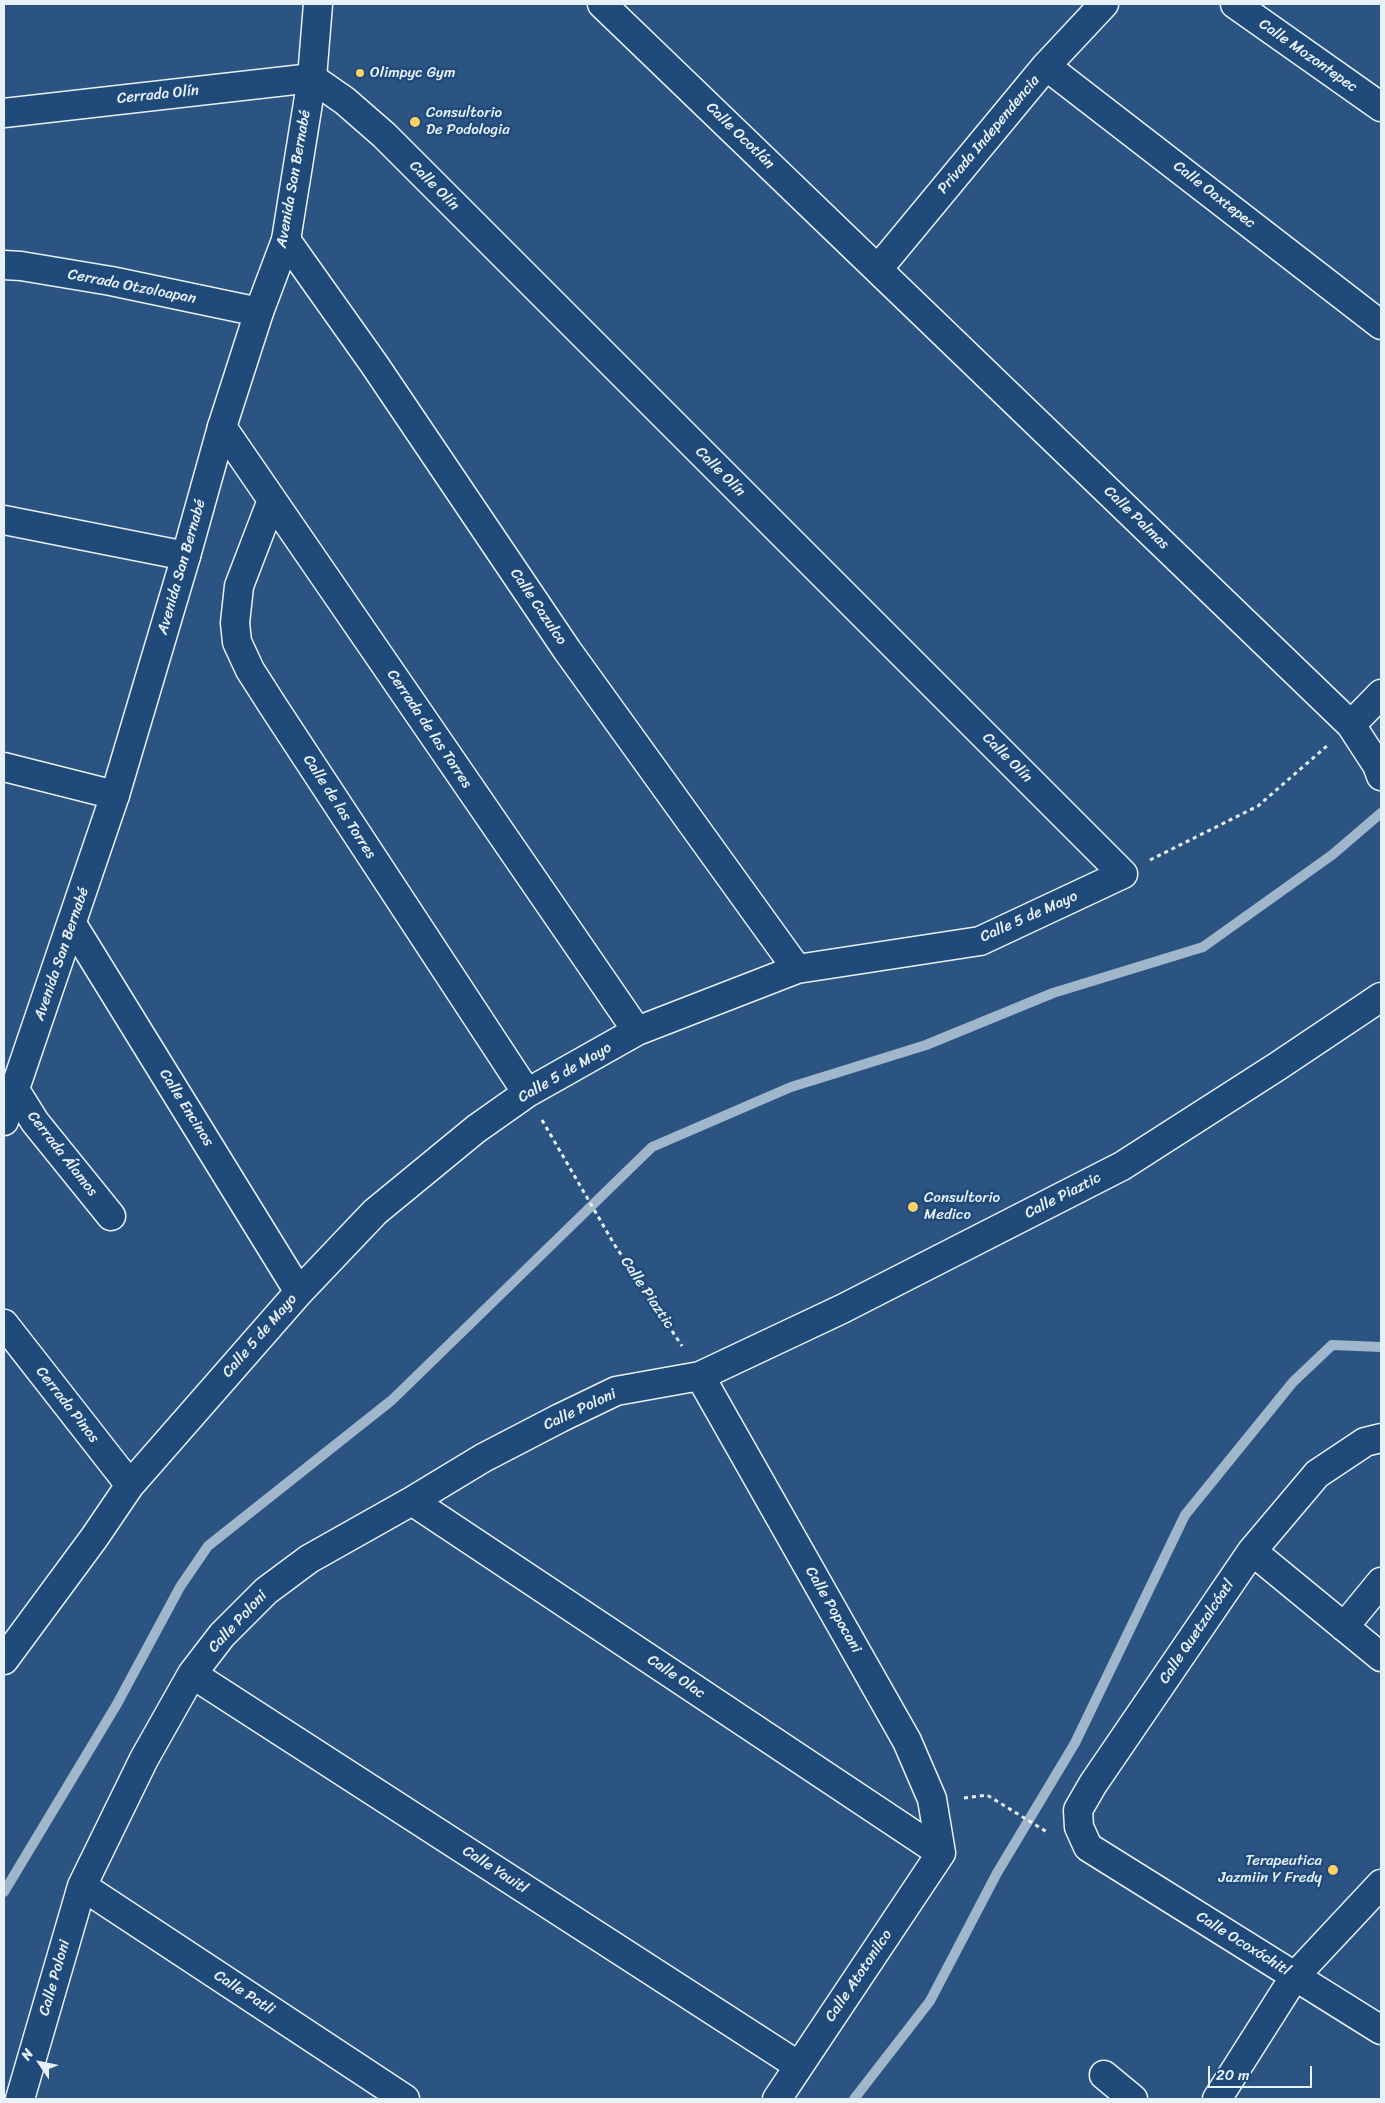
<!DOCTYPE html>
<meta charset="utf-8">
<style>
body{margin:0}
#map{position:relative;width:1385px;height:2103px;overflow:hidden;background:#2b5482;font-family:Sriracha,sans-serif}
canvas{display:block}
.frame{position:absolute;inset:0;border:5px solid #e8f1f8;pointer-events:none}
.north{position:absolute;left:15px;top:2038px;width:50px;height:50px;-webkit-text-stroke:4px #1f4a7a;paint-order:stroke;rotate:304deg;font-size:14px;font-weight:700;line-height:20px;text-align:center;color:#e8f1f8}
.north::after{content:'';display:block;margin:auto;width:18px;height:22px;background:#e8f1f8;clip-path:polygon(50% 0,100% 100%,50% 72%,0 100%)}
.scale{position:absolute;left:1208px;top:2066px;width:104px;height:22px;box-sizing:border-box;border:2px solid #e8f1f8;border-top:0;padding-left:6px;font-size:15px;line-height:18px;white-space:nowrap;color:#e8f1f8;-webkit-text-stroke:4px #1f4a7a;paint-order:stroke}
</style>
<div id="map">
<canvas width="1385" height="2103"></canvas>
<div class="frame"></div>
<div class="north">N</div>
<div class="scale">20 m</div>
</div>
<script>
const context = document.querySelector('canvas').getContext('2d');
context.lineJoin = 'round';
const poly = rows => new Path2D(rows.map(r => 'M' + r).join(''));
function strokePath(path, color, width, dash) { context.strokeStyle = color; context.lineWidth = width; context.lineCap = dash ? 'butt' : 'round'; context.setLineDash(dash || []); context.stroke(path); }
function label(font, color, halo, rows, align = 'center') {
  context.font = font + ' Sriracha,sans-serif'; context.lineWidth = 5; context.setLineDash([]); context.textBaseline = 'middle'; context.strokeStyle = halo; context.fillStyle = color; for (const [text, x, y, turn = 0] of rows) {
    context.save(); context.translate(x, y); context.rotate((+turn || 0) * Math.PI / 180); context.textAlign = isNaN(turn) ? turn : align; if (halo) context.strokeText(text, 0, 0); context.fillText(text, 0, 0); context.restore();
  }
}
strokePath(poly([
 [4,1892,117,1704,180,1587,208,1546,392,1400,652,1147,791,1087,926,1045,1053,993,1203,947,1332,855,1381,813],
 [854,2099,930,2001,997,1873,1075,1743,1185,1515,1293,1382,1332,1345,1381,1347]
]), '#a0b6cb', 10);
const minor = poly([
 [602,4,1351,725,1377,765,1381,776],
 [1235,4,1381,107],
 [1046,66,1381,325],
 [4,113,312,78,345,101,384,135,1123,874,980,941,797,969,637,1031,527,1093,476,1129,375,1212,299,1292,130,1485,94,1538,4,1660],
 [286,240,374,364,567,650,797,969],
 [4,265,21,266,111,281,259,312],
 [878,269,1046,66,1104,4],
 [222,427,637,1031],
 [272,500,239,586,235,623,237,642,250,670,273,706,527,1093],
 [4,520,186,556],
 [1351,725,1381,694],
 [4,767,115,795],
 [72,924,299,1292],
 [15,1090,35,1122,111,1216],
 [4,1324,130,1485],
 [700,1376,907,1741,932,1799,941,1853],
 [1381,1438,1365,1442,1317,1474,1252,1551,1093,1784,1078,1810,1079,1827,1088,1847,1381,2030],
 [412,1501,941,1853],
 [1252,1551,1381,1657],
 [1344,1627,1381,1582],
 [192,1674,799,2066],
 [82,1886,405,2099],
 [1104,2075,1133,2099],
 [20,2099,82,1886,144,1759,192,1674,222,1635,266,1591,309,1559,412,1501,483,1458,560,1418,616,1391,700,1376,842,1309,1122,1166,1278,1066,1381,997],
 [777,2099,941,1853],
 [1217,2099,1295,1976,1381,1884]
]);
const major = poly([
 [4,1121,115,795,186,556,222,427,259,312,286,240,312,78,318,4]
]);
strokePath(minor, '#e8f1f8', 31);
strokePath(major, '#e8f1f8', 31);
strokePath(poly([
 [1150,860,1258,806,1328,745],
 [542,1120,614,1244,682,1346],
 [964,1798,987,1795,1047,1832]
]), '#e8f1f8', 3, [4, 4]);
strokePath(minor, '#1f4a7a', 28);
strokePath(major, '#1f4a7a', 28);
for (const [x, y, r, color] of [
 [360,73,5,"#ffd166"],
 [415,122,6,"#ffd166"],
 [913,1207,6,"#ffd166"],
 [1333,1870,6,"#ffd166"]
]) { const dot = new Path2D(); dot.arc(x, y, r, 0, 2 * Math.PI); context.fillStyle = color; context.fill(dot); strokePath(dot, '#1f4a7a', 2); }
label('15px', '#e8f1f8', '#1f4a7a', [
 ["Calle Mozontepec",1308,56,35],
 ["Cerrada Olín",158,95,-6],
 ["Privada Independencia",989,135,-50],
 ["Calle Ocotlán",740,136,44],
 ["Avenida San Bernabé",294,179,-80],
 ["Calle Olín",434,186,45],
 ["Calle Oaxtepec",1214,195,38],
 ["Cerrada Otzoloapan",132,287,11],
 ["Calle Olín",720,472,45],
 ["Calle Palmas",1136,518,44],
 ["Avenida San Bernabé",182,567,-74],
 ["Calle Cazulco",538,607,56],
 ["Cerrada de las Torres",429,729,56],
 ["Calle Olín",1007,758,45],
 ["Calle de las Torres",339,807,57],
 ["Calle 5 de Mayo",1029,917,-24],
 ["Avenida San Bernabé",62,954,-71],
 ["Calle 5 de Mayo",565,1073,-30],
 ["Calle Encinos",186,1108,58],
 ["Cerrada Álamos",62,1154,52],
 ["Calle Piaztic",1063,1196,-27],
 ["Calle Piaztic",647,1293,56],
 ["Calle 5 de Mayo",260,1336,-49],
 ["Cerrada Pinos",67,1405,52],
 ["Calle Poloni",580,1410,-25],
 ["Calle Popocani",833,1610,60],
 ["Calle Poloni",238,1622,-47],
 ["Calle Quetzalcóatl",1197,1632,-56],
 ["Calle Olac",676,1677,34],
 ["Calle Yauitl",495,1870,33],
 ["Calle Ocoxóchitl",1243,1944,32],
 ["Calle Atotonilco",859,1976,-56],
 ["Calle Poloni",55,1978,-74],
 ["Calle Patli",244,1993,33]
]);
label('15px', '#e8f1f8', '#1f4a7a', [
 ["Olimpyc Gym",370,73],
 ["Consultorio",426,113],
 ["De Podologia",426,130],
 ["Consultorio",924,1198],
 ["Medico",924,1215],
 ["Terapeutica",1322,1861,"right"],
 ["Jazmiin Y Fredy",1322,1878,"right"]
], 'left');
</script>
